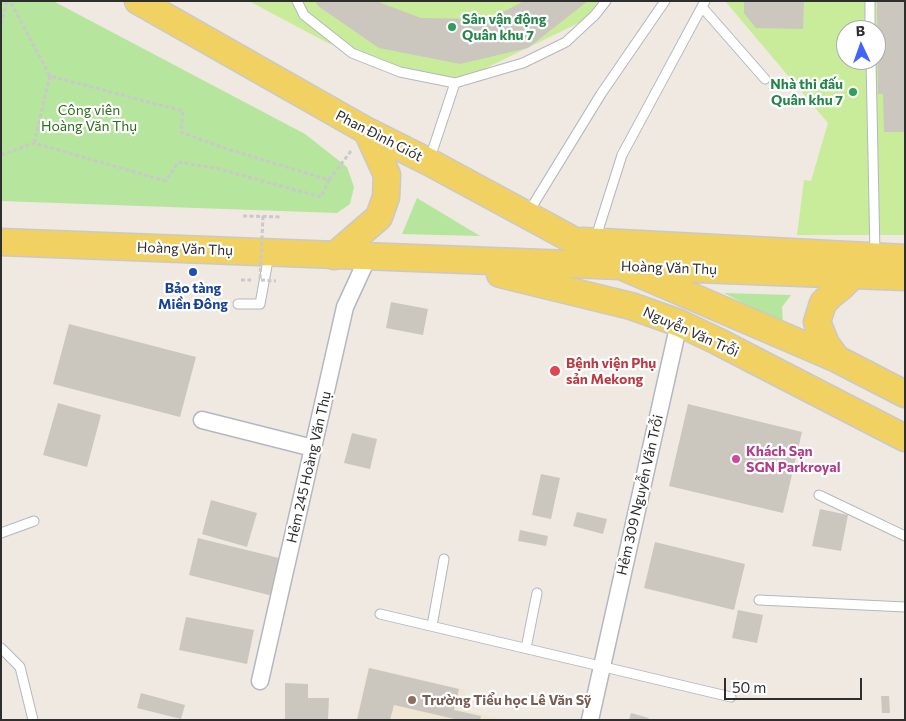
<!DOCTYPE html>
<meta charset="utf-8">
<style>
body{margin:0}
#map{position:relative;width:906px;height:721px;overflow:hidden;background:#efe9e1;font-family:Commissioner,sans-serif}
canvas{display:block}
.frame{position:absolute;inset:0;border:2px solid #2e2e2e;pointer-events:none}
.north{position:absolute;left:836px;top:20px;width:50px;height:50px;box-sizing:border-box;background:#fff;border:1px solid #ababab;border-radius:50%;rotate:357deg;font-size:14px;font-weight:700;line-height:20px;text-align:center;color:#2e2e2e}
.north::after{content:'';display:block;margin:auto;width:18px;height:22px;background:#4264fb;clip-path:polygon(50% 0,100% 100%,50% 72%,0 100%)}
.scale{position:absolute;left:724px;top:678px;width:138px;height:22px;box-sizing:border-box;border:2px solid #2e2e2e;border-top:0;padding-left:6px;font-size:15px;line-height:18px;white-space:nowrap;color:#2e2e2e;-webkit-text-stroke:4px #fff;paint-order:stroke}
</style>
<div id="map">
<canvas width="906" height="721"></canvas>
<div class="frame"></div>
<div class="north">B</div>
<div class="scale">50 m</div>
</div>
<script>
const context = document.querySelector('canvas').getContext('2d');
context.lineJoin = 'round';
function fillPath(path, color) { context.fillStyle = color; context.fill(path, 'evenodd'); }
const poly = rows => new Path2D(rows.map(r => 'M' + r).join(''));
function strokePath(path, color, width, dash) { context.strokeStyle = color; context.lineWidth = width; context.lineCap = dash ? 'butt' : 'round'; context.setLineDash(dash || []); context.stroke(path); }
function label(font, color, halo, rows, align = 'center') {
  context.font = font + ' Commissioner,sans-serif'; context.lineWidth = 4.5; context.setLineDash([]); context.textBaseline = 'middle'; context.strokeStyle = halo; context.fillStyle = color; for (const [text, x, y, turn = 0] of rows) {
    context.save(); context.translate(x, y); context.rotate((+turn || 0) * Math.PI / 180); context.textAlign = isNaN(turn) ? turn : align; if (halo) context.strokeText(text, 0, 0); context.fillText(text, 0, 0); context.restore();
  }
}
fillPath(poly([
 [368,667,466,690,462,709,506,720,356,720]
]), '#f0e6d1');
fillPath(poly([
 [1,1,53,1,305,134,347,167,354,187,350,204,337,213,1,201],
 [417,198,480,236,402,234],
 [724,293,791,295,782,307,783,324]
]), '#b6e59e');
fillPath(poly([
 [249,1,602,1,595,15,455,83,352,53,324,41],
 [725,1,905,1,905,235,797,235,804,180,811,181,828,123],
 [846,30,876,30,876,60,846,60]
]), '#c9ec9a');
fillPath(poly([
 [315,1,376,1,421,18,490,19,524,1,588,1,528,48,460,64,379,48,318,6],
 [744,1,804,1,803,29,756,28,744,13],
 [877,1,905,1,905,132,884,132,883,94,878,94],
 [391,302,428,309,423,335,386,328],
 [69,324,196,357,180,417,53,384],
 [58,403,101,415,87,467,43,455],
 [688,404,802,432,783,513,669,486],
 [352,433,377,439,370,469,344,463],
 [541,474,560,478,551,519,532,515],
 [211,500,257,513,247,547,202,534],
 [820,509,848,515,841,551,812,546],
 [577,512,607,519,603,534,573,526],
 [520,530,548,536,546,546,518,541],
 [198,538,283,559,273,596,189,575],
 [655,542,745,564,734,610,644,588],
 [738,610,763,615,757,643,732,638],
 [186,617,254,630,247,664,179,650],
 [369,668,459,689,454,710,481,716,480,720,459,720,394,705,390,720,357,720],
 [285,683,308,684,308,698,329,698,328,720,285,720],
 [141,693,185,705,181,719,137,708],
 [881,696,889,696,890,713,882,713],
 [631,713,649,718,648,720,629,720]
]), '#cbc7bf');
const service = poly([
 [297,1,304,15,352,53,400,72,455,83,523,63,566,42,595,15,606,1],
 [870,1,870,30],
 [702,7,765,79],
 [871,60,875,255],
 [429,161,455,83],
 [528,213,601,94,665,1],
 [595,240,622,155,705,1],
 [238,304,260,304,269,255],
 [819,495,905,536],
 [1,533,34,521],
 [759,600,905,607],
 [380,614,731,697],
 [432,626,444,559],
 [1,648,20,667,33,720],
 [526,648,537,593]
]);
const minor = poly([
 [202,420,313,448],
 [260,681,345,307,368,257],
 [590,720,679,323]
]);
const primary = poly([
 [138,1,367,131,429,162,623,267,837,359,905,394],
 [583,241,905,258],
 [1,242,905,277],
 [334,256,379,217,386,197,387,175,367,131],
 [500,274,631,306,679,323,717,341,905,438],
 [837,359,826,344,817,322,823,303,831,295,841,287,853,275]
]);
strokePath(service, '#b4b7c1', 11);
strokePath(minor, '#b4b7c1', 19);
strokePath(primary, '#c9c9c9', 29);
strokePath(poly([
 [1,24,7,1],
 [34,143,50,76],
 [1,155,34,143,166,181,178,162,219,169,321,197,329,180,221,147,181,132,183,111,50,76,10,1],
 [329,180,351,151],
 [243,216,282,217],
 [241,280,251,280]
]), '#c9c9c9', 3, [4, 2.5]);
strokePath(service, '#fff', 9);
strokePath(minor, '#fff', 16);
strokePath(primary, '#f2d163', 26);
strokePath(poly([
 [263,216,260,280,276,281]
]), '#c9c9c9', 3, [4, 2.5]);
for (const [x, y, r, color] of [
 [452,27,5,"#2e9e5b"],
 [853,92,5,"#2e9e5b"],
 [193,272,5,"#1a4fb4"],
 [555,371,6,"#e0444e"],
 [736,459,5,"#d1479c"],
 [412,700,5,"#8d6e63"]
]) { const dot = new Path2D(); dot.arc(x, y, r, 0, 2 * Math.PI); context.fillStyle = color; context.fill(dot); strokePath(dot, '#fff', 2); }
label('bold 14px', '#27864d', '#fff', [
 ["Sân vận động",462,19],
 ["Quân khu 7",462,35],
 ["Nhà thi đấu",843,84,"right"],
 ["Quân khu 7",843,100,"right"]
], 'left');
label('14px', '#2c6e1b', '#fff', [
 ["Công viên",89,110],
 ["Hoàng Văn Thụ",89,126]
]);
label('14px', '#2e2e2e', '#fff', [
 ["Phan Đình Giót",379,136,27],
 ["Hoàng Văn Thụ",185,249,2],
 ["Hoàng Văn Thụ",669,268,2],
 ["Nguyễn Văn Trỗi",691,332,24],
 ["Hẻm 245 Hoàng Văn Thụ",309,467,-77],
 ["Hẻm 309 Nguyễn Văn Trỗi",640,495,-77]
]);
label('bold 14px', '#164399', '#fff', [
 ["Bảo tàng",193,288],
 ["Miền Đông",193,304]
]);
label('bold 14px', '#be3a42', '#fff', [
 ["Bệnh viện Phụ",566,363],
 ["sản Mekong",566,379]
], 'left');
label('bold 14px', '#b23c85', '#fff', [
 ["Khách Sạn",746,451],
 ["SGN Parkroyal",746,467]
], 'left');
label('bold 14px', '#785e54', '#fff', [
 ["Trường Tiểu học Lê Văn Sỹ",422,700]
], 'left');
</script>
